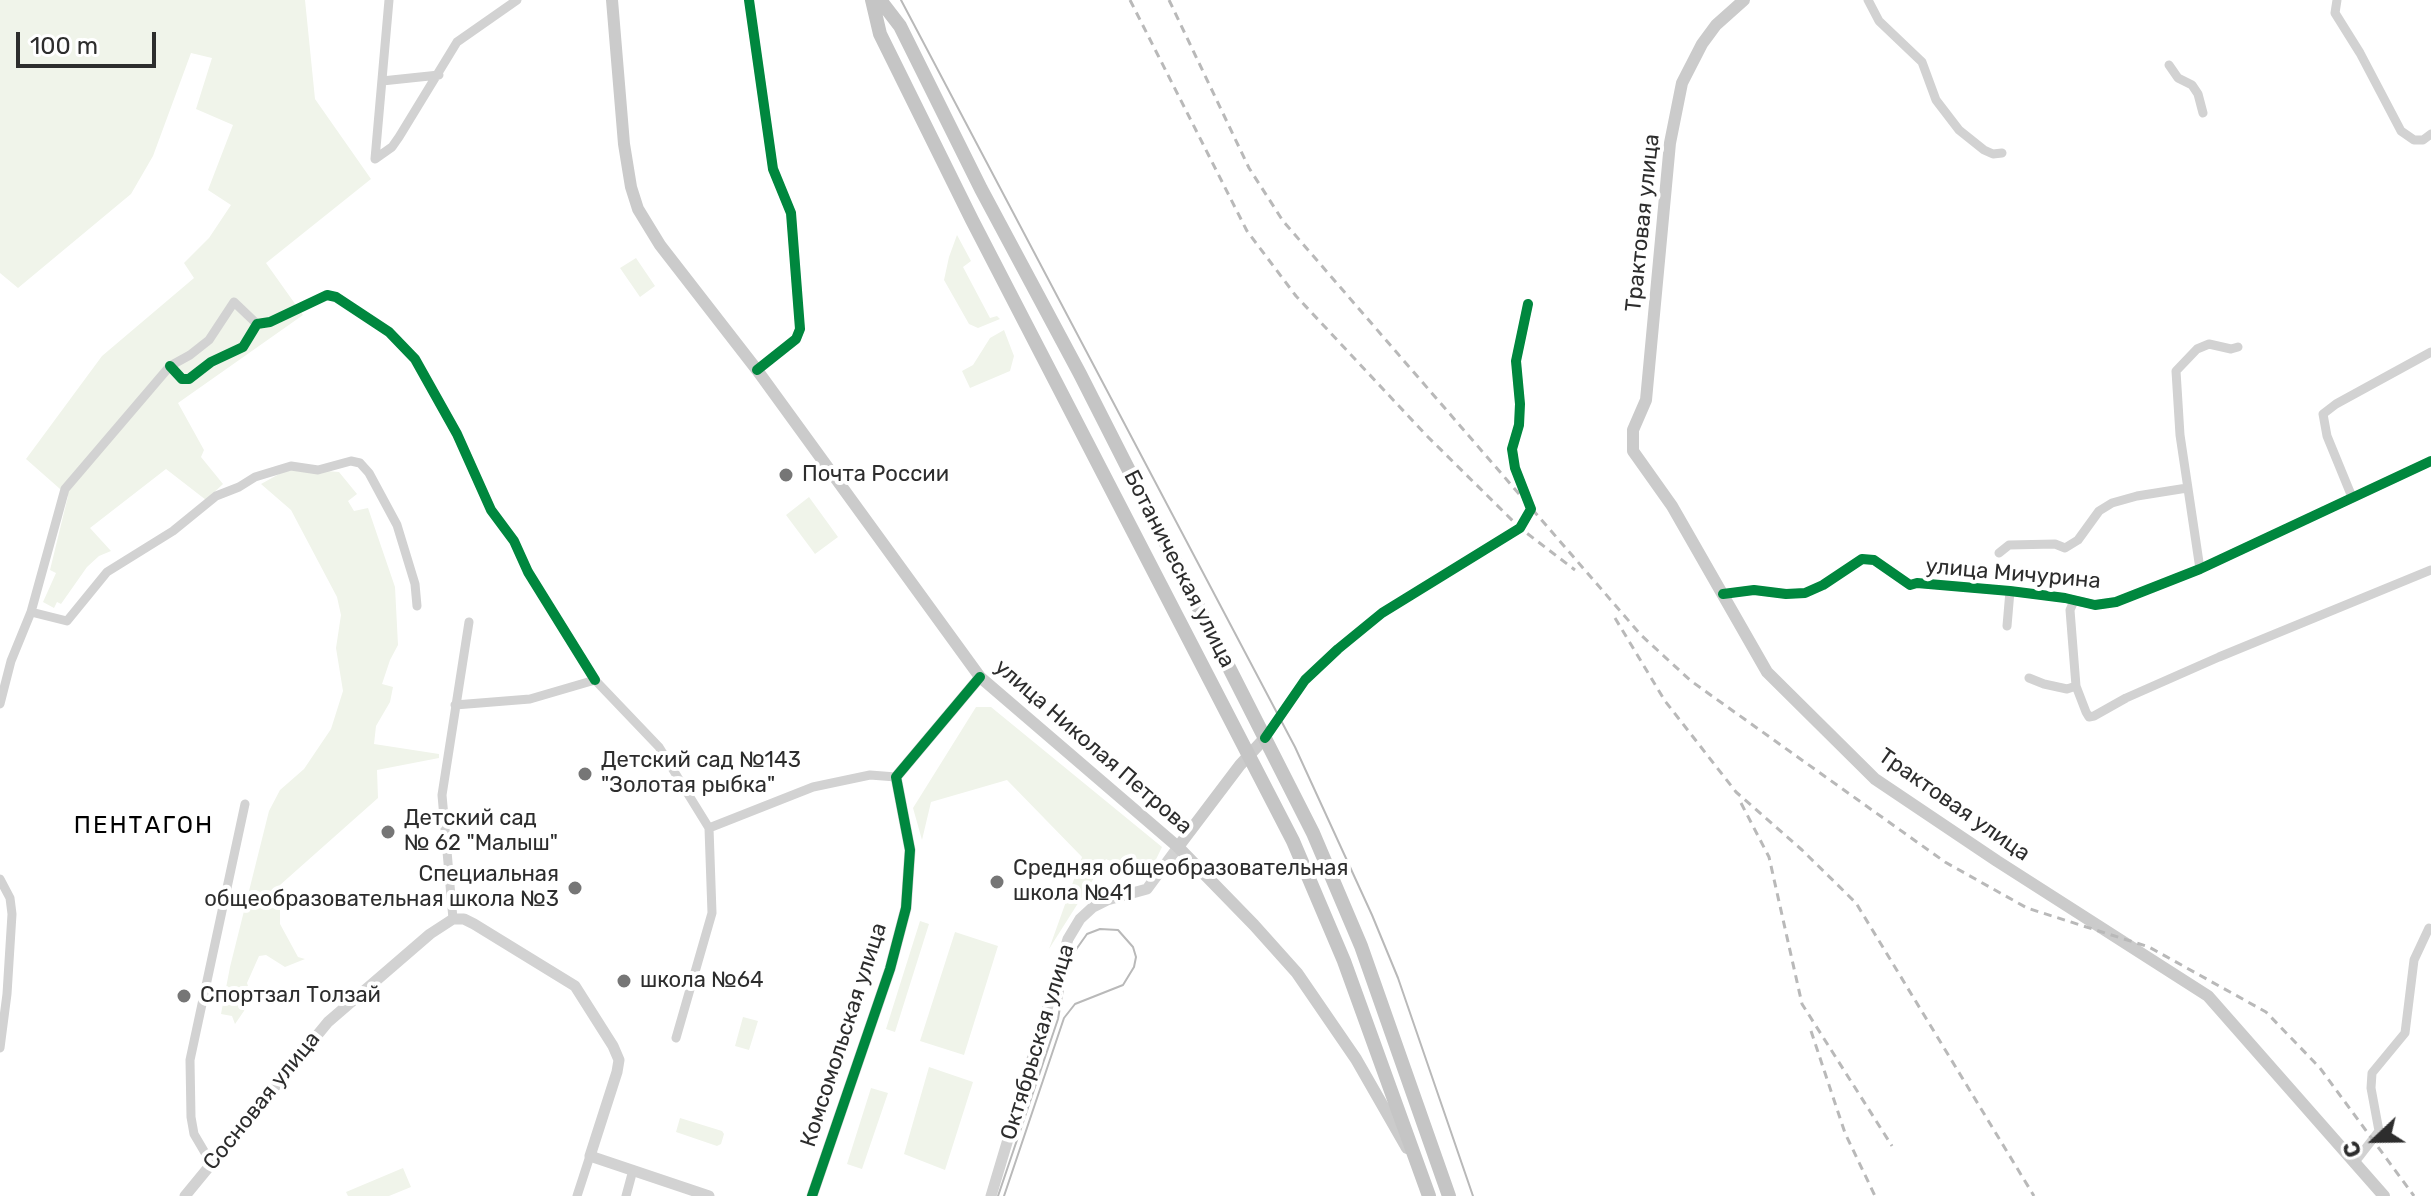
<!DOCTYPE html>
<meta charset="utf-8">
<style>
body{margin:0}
#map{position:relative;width:2431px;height:1196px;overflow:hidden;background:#fff;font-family:Rubik,sans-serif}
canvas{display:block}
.north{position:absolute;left:2335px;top:1100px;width:80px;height:80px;-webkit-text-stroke:6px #fff;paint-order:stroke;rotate:248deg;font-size:22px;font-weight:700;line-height:32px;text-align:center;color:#2d2d2d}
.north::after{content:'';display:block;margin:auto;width:28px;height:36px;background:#2d2d2d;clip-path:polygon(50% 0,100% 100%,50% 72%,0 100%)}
.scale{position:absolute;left:16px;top:32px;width:140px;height:36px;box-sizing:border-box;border:4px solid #2d2d2d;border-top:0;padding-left:10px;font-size:24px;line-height:28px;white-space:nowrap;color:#2d2d2d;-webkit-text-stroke:6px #fff;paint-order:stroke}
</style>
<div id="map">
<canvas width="2431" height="1196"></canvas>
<div class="north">С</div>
<div class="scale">100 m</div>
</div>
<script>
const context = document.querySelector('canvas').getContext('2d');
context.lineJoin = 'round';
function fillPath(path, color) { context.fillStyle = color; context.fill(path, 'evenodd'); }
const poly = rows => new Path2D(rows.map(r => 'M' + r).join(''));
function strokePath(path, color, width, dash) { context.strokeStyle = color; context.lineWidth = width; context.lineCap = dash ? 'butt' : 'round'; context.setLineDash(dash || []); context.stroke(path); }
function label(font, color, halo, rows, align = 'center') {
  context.font = font + ' Rubik,sans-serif'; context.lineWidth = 8; context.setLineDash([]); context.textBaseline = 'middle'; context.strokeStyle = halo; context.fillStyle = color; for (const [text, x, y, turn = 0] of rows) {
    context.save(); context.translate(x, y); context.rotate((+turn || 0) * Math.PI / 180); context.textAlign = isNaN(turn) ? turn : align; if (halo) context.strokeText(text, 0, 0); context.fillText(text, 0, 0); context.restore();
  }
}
fillPath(poly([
 [0,0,305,0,315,99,371,179,266,263,303,315,178,403,204,450,201,457,223,484,206,500,166,469,90,528,111,551,99,556,87,567,61,604,57,602,54,608,43,602,56,573,50,570,68,496,26,459,102,356,194,278,184,263,209,238,231,205,208,190,233,125,196,109,212,58,191,53,153,156,131,194,18,288,0,273],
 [957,235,971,261,963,267,990,318,997,316,1000,319,978,328,969,324,944,280,949,257],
 [636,258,655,286,640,297,620,268],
 [1004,330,1014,356,1010,371,970,388,962,371,973,365,990,338],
 [290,468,339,472,357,494,348,501,354,511,368,508,395,587,398,645,390,660,382,684,393,687,390,702,376,726,374,744,439,754,439,758,377,770,378,798,280,885,280,924,298,957,305,959,285,967,266,955,259,956,247,983,250,992,244,1011,235,1024,232,1016,221,1014,230,967,269,811,280,790,304,769,331,729,343,691,336,648,341,615,337,597,291,510,261,484],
 [809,497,838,537,815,554,786,515],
 [976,707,991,707,1162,847,1147,878,1106,859,1049,949,1082,857,1007,780,931,802,922,840,913,808],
 [920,921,929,924,895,1032,886,1029],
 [955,932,998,946,964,1055,920,1041],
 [743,1017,758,1021,749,1050,735,1046],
 [929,1067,973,1082,945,1170,904,1154],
 [871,1088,888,1093,862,1169,847,1164],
 [680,1118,722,1131,724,1134,721,1144,717,1146,676,1132],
 [403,1168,411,1187,389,1196,348,1196,346,1192]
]), '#f0f4ea');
strokePath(poly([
 [749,0,773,169,791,213,800,329,796,339,757,370],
 [1868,0,1879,21,1922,62,1936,100,1959,130,1984,150,1993,154,2002,153],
 [2337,0,2335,13,2360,53,2401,131,2414,140,2423,140,2431,134],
 [2169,65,2178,78,2192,85,2198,94,2203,113],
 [382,81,439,75],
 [375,159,392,147,399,137,457,42,517,0],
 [375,159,389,0],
 [170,366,182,379,189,379,211,362,243,347,257,324,270,322,327,295,336,297,389,332,415,359,457,434,491,510,514,541,528,572,595,680],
 [2352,497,2327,436,2323,414,2336,404,2431,352],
 [1999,553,2009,545,2055,544,2065,548,2078,540,2099,511,2112,503,2137,496,2187,488],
 [2200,569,2180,435,2176,371,2197,349,2209,344,2231,349,2238,347],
 [1723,594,1754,590,1786,594,1805,593,1823,585,1862,559,1874,560,1910,585,1917,583,2010,591,2065,598,2095,605,2116,602,2200,569,2431,461],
 [2074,601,2070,610,2076,686,2086,712,2089,717,2094,716,2126,698,2219,657,2431,570],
 [31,612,67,621,107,572,173,531,216,496,239,487,255,477,291,466,318,470,351,461,360,463,369,473,397,525,415,584,417,606],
 [2007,626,2010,591],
 [2029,678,2044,684,2067,689,2076,686],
 [0,704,11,661,31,612,65,489,170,366,190,355,209,340,234,302,257,324],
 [455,705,530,699,595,680,659,747,709,828,813,787,870,775,896,777],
 [1265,738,1305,680,1338,649,1382,613,1520,528,1531,509,1515,468,1512,449,1519,425,1520,404,1516,361,1528,304],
 [0,879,10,898,12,914,7,994,0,1048],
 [453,919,442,795,469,622],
 [676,1038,712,913,709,828],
 [2355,1162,2379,1131,2371,1088,2372,1073,2405,1033,2414,960,2429,928],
 [211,1163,194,1134,191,1117,190,1060,245,804],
 [577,1196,590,1156],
 [626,1196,633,1170]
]), '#d2d2d2', 9);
strokePath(poly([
 [185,1196,328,1022,430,934,453,919,464,919,474,924,575,986,613,1046,619,1060,617,1072,590,1156,709,1196],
 [812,1196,890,969,906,908,910,850,896,777,980,677],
 [991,1196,1068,939,1080,919,1093,907,1107,900,1147,889,1178,847]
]), '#d2d2d2', 11);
strokePath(poly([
 [612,0,624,144,631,187,638,209,660,245,757,370,980,677,1178,847,1254,925,1297,973,1356,1059,1407,1148],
 [1744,0,1716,25,1702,44,1682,83,1670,143,1646,400,1633,430,1633,451,1672,506,1767,672,1875,779,1997,861,2208,996,2384,1196],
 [1178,847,1240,765,1265,738]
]), '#cbcbcb', 12);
strokePath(poly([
 [872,0,880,34,972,220,1293,841,1344,961,1429,1196],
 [880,0,900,26,981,189,1080,374,1313,833,1361,946,1449,1196]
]), '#c5c5c5', 14);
strokePath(poly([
 [901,0,1295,747,1372,915,1398,978,1473,1196],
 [998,1196,1058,1019,1064,983,1075,951,1087,934,1100,929,1118,930,1133,947,1136,957,1134,967,1123,985,1075,1004,1064,1018,1004,1196]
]), '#b9b9b9', 2);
strokePath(poly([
 [1130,0,1247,231,1296,296,1426,435,1520,528,1575,570],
 [1169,0,1249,168,1283,221,1641,635,1691,681,1945,862,2027,908,2149,947,2266,1012,2320,1068,2414,1196],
 [1615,618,1665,701,1736,792,1802,850,1856,903,2034,1196],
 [1741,803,1769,857,1802,1004,1892,1146],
 [1811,1031,1845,1133,1875,1196]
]), '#b9b9b9', 3, [8, 6]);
strokePath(poly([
 [749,0,773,169,791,213,800,329,796,339,757,370],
 [170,366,182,379,189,379,211,362,243,347,257,324,270,322,327,295,336,297,389,332,415,359,457,434,491,510,514,541,528,572,595,680],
 [1723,594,1754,590,1786,594,1805,593,1823,585,1862,559,1874,560,1910,585,1917,583,2010,591,2065,598,2095,605,2116,602,2200,569,2431,461],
 [1265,738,1305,680,1338,649,1382,613,1520,528,1531,509,1515,468,1512,449,1519,425,1520,404,1516,361,1528,304],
 [812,1196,890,969,906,908,910,850,896,777,980,677]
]), '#00873e', 10);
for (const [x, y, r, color] of [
 [786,475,8,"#767676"],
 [585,774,8,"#767676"],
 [388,832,8,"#767676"],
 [997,882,8,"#767676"],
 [575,888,8,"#767676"],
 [624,981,8,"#767676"],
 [184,996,8,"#767676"]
]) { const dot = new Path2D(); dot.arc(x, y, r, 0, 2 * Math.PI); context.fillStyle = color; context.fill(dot); strokePath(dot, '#fff', 3); }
label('22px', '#2d2d2d', '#fff', [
 ["Трактовая улица",1643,223,-84],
 ["Ботаническая улица",1179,569,63],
 ["улица Мичурина",2013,574,5],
 ["улица Николая Петрова",1093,747,41],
 ["Трактовая улица",1954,805,35],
 ["Комсомольская улица",844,1035,-72],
 ["Октябрьская улица",1038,1042,-73],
 ["Сосновая улица",262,1101,-51]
]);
label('22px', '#2d2d2d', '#fff', [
 ["Почта России",802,475],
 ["Детский сад №143",601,761],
 ["\"Золотая рыбка\"",601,786],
 ["Детский сад",404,819],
 ["№ 62 \"Малыш\"",404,844],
 ["Средняя общеобразовательная",1013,869],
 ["школа №41",1013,894],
 ["Специальная",559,875,"right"],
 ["общеобразовательная школа №3",559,900,"right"],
 ["школа №64",640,981],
 ["Спортзал Толзай",200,996]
], 'left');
context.letterSpacing = '2px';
label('24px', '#000', '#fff', [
 ["ПЕНТАГОН",144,826]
]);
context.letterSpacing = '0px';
</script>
